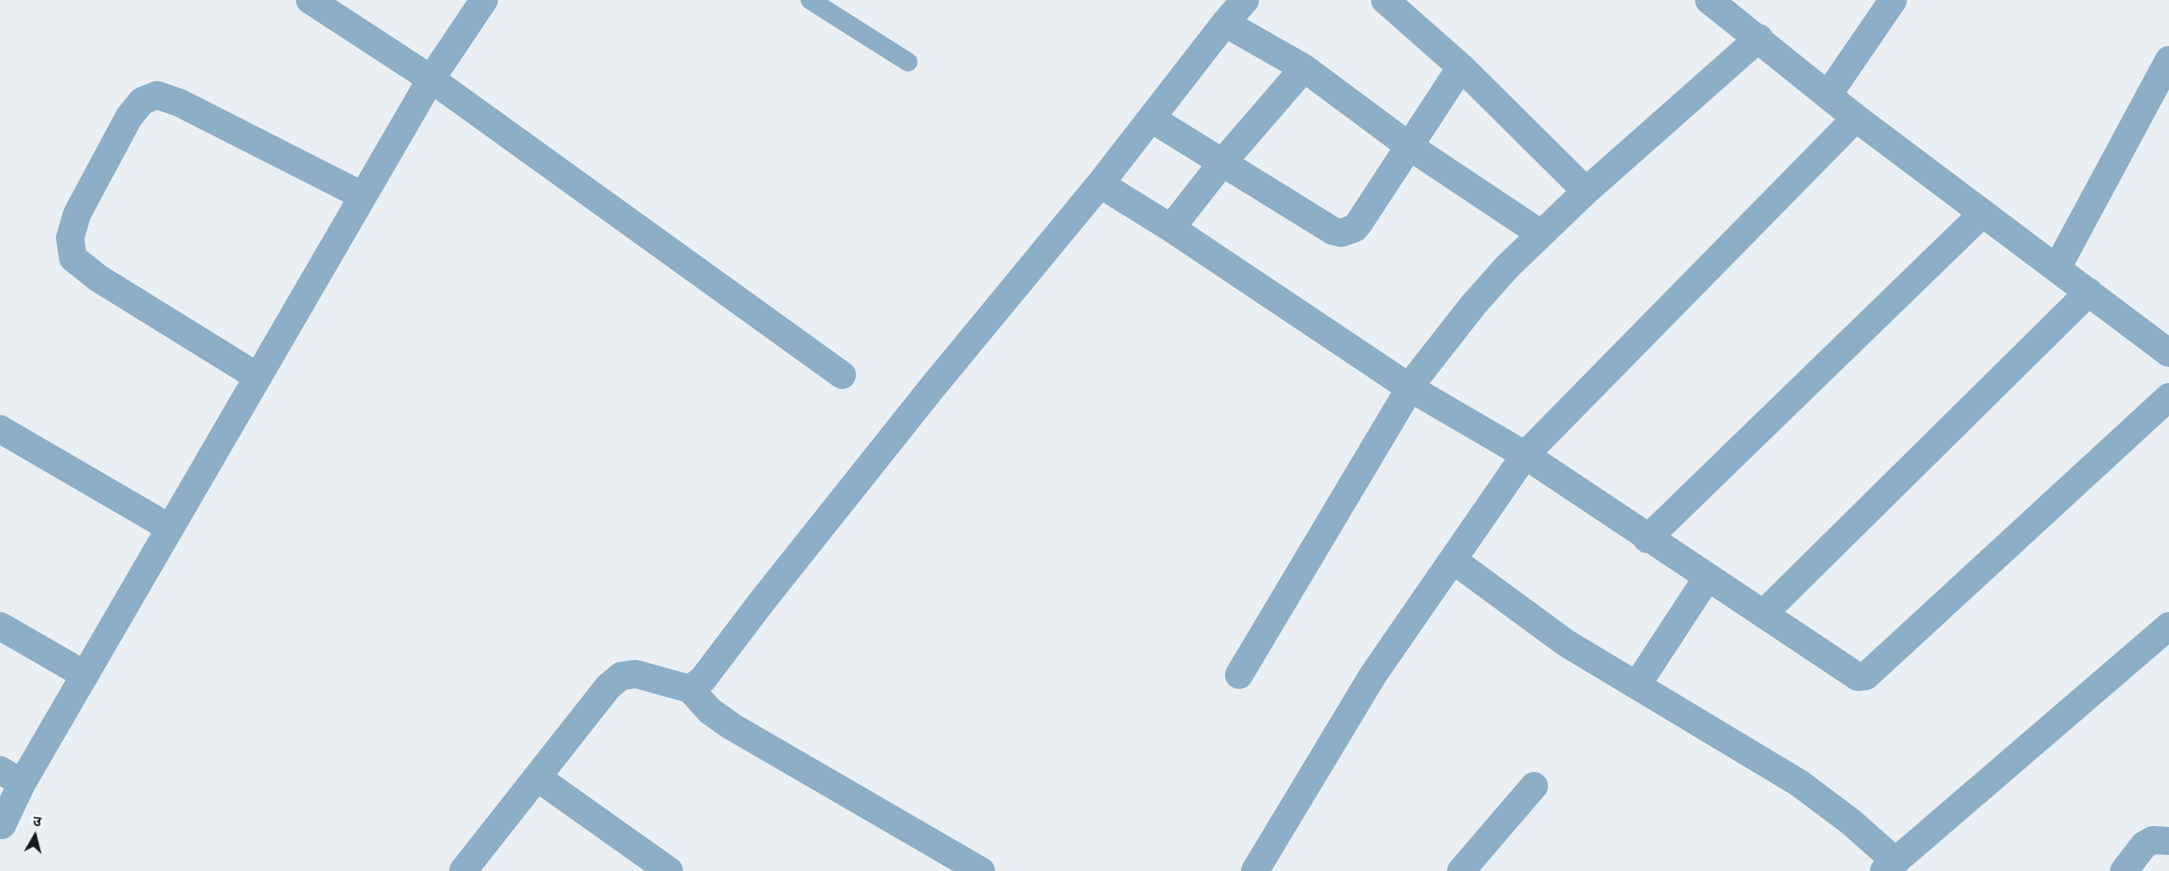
<!DOCTYPE html>
<meta charset="utf-8">
<style>
body{margin:0}
#map{position:relative;width:2169px;height:871px;overflow:hidden;background:#eaeff3;font-family:"Asap Condensed","Noto Sans Devanagari",sans-serif}
canvas{display:block}
.north{position:absolute;left:10px;top:811px;width:50px;height:50px;-webkit-text-stroke:4px #f9fcfe;paint-order:stroke;rotate:8deg;font-size:14px;font-weight:700;line-height:20px;text-align:center;color:#161819}
.north::after{content:'';display:block;margin:auto;width:18px;height:22px;background:#161819;clip-path:polygon(50% 0,100% 100%,50% 72%,0 100%)}
</style>
<div id="map">
<canvas width="2169" height="871"></canvas>
<div class="north">उ</div>
</div>
<script>
const context = document.querySelector('canvas').getContext('2d');
context.lineJoin = 'round';
const poly = rows => new Path2D(rows.map(r => 'M' + r).join(''));
function strokePath(path, color, width, dash) { context.strokeStyle = color; context.lineWidth = width; context.lineCap = dash ? 'butt' : 'round'; context.setLineDash(dash || []); context.stroke(path); }
strokePath(poly([
 [810,0,908,62]
]), '#8cafc7', 19);
strokePath(poly([
 [310,0,431,79,842,375],
 [1385,0,1461,67,1586,191],
 [1709,0,1856,118,2169,353],
 [1225,23,1304,68,1409,146,1541,234],
 [1828,95,1893,0],
 [1152,119,1333,231,1341,233,1355,228,1359,223,1461,67],
 [1100,184,1171,228,1410,388,1525,455,1858,677,1866,676,2169,397],
 [1171,228,1222,163,1304,68],
 [2057,268,2169,60],
 [258,377,98,278,73,258,70,238,77,214,129,117,142,101,157,95,180,103,363,196],
 [0,429,170,528],
 [1647,539,1983,213],
 [1453,560,1566,643,1799,783,1851,822,1895,861],
 [1763,614,2089,292],
 [0,626,85,675],
 [1239,675,1416,378,1474,304,1507,267,1586,191,1759,38],
 [1637,685,1707,578],
 [690,689,710,711,731,726,981,871],
 [0,770,22,783],
 [538,778,669,871],
 [2,825,22,783,431,79,484,0],
 [463,871,608,687,621,676,636,674,690,689,703,679,763,600,931,389,1100,184,1225,23,1245,0],
 [1255,871,1373,675,1525,455,1856,118],
 [1461,871,1534,786],
 [1884,871,2169,626],
 [2124,871,2144,845,2153,840,2169,841]
]), '#8cafc7', 28);
</script>
